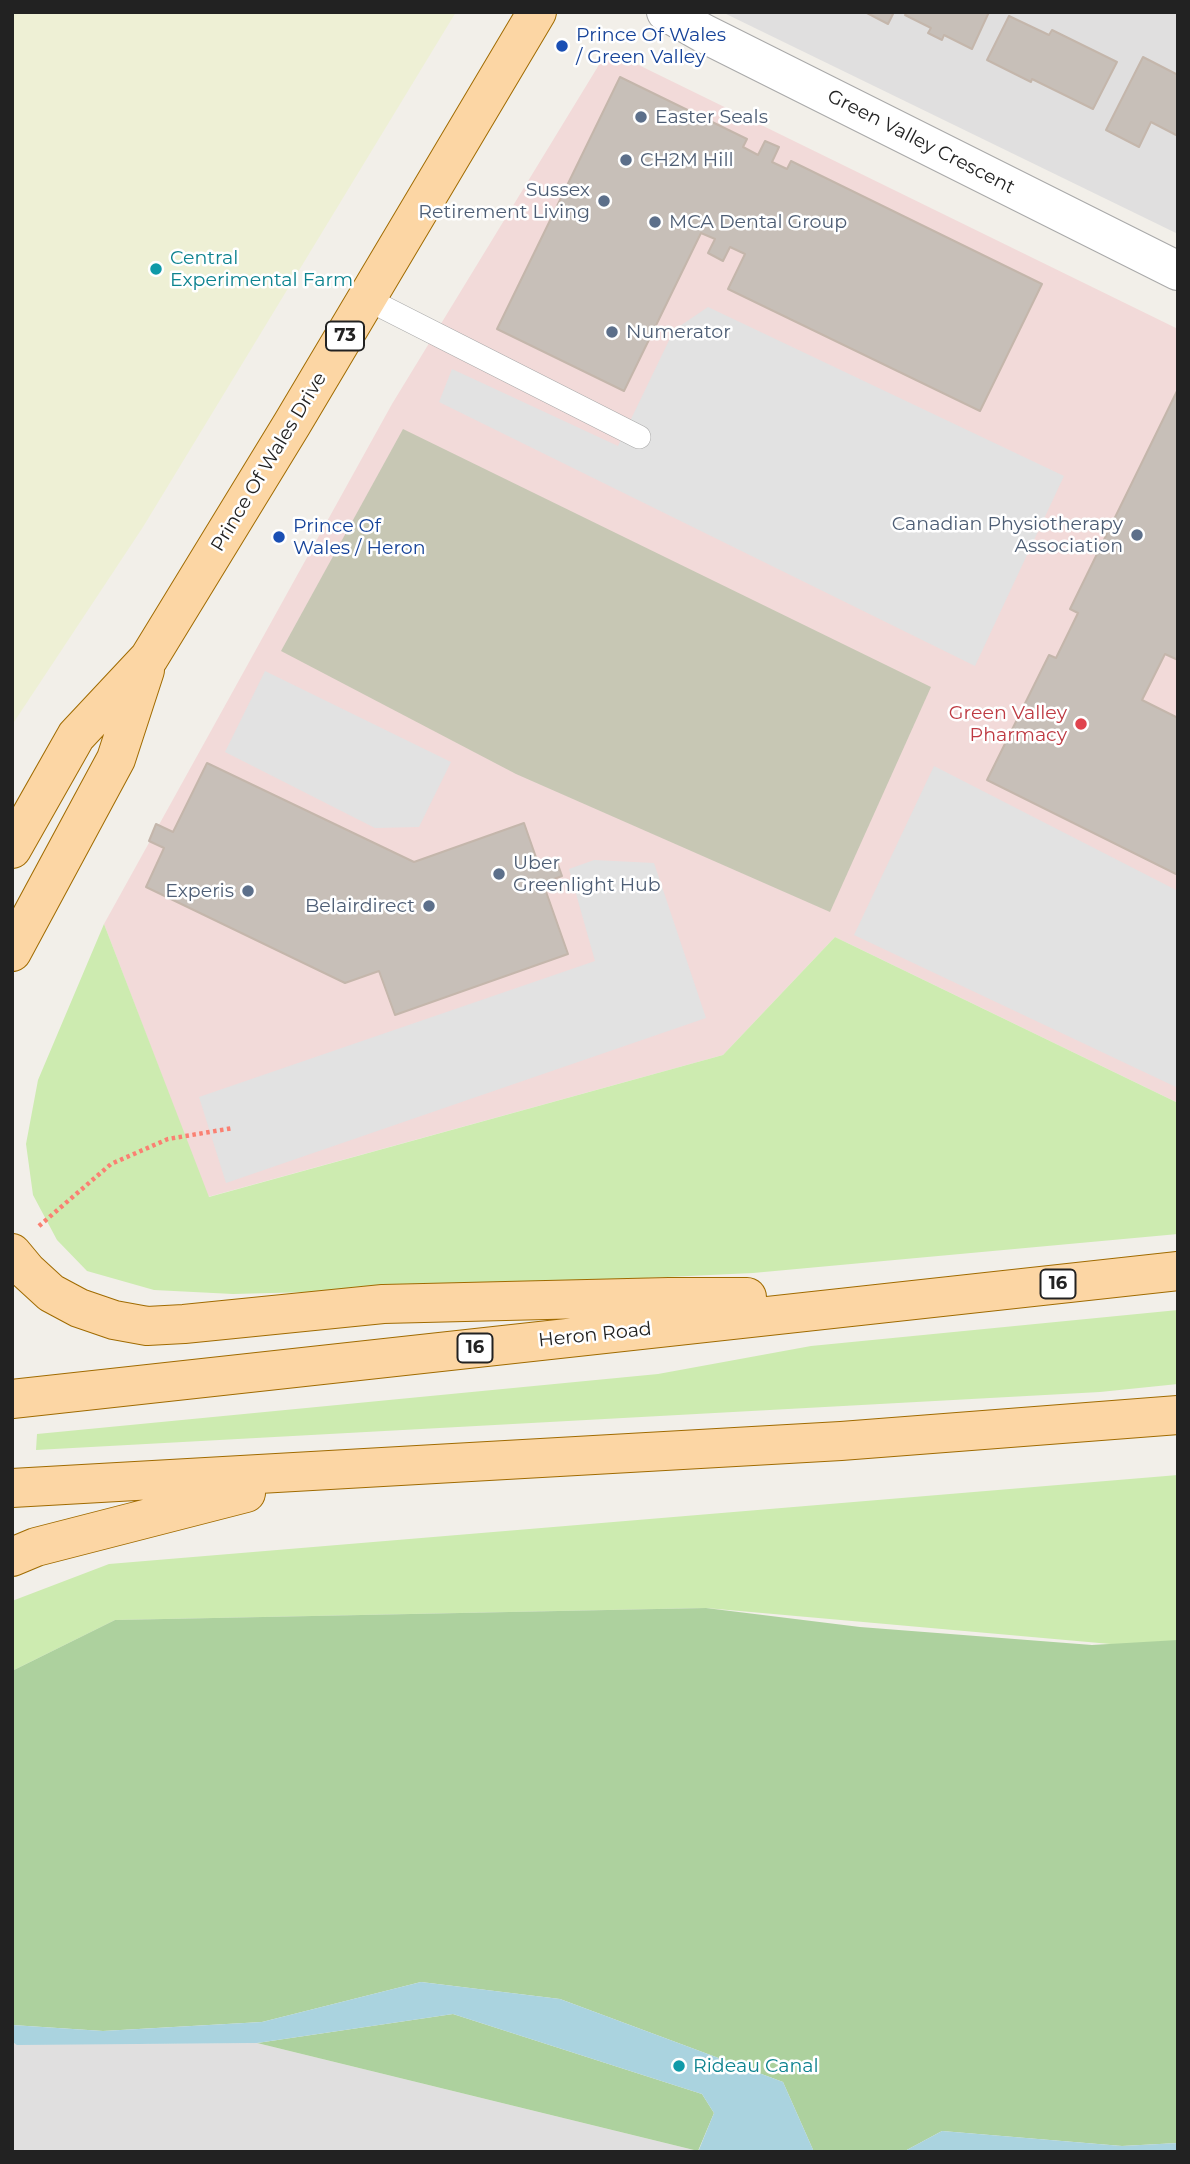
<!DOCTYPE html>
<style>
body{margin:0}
#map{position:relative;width:1190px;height:2164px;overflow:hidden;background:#f2efe9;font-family:Montserrat,sans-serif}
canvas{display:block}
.frame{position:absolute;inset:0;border:14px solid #222;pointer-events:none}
</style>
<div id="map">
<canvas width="1190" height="2164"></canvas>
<div class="frame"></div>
</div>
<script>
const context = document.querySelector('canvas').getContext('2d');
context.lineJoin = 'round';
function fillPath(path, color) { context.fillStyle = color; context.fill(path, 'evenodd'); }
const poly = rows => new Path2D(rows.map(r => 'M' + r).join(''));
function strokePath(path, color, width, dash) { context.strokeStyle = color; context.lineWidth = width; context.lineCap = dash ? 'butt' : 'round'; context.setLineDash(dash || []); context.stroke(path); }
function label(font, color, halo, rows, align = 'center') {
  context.font = font + ' Montserrat,sans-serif'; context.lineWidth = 5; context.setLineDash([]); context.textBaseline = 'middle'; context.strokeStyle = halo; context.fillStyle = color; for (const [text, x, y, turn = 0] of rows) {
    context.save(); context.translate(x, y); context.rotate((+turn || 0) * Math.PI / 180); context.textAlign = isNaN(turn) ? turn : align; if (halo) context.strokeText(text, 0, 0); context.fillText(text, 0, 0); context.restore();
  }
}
fillPath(poly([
 [722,12,1178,12,1178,234],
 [257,2043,698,2151,698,2152,12,2152,12,2044]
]), '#e0dfdf');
fillPath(poly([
 [608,50,1178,329,1178,1103,835,937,723,1055,208,1197,104,924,392,404]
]), '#f2dad9');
fillPath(poly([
 [403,429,931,687,830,912,516,774,281,651]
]), '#c7c7b4');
fillPath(poly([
 [12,12,456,12,143,527,12,725]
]), '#eef0d5');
fillPath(poly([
 [104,924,209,1197,723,1055,835,937,1178,1103,1178,1234,753,1273,388,1290,233,1294,154,1290,87,1271,57,1240,33,1195,26,1144,38,1080],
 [1178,1310,1178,1384,1100,1392,36,1450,37,1434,658,1374,811,1346],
 [1178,1475,1178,1650,706,1608,115,1620,12,1671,12,1601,109,1564]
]), '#cdebb0');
fillPath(poly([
 [706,1608,860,1627,1092,1645,1178,1640,1178,2143,1122,2146,942,2131,903,2152,814,2152,783,2082,560,1999,421,1982,262,2022,103,2031,12,2025,12,1671,115,1620],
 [453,2014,702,2094,714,2113,698,2151,257,2043]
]), '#add19e');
fillPath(poly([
 [708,307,1064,476,975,666,439,402,452,369,618,446,674,330],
 [265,671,451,762,419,827,375,828,225,752],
 [934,766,1178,891,1178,1088,854,935],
 [594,860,654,863,706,1018,226,1183,199,1097,595,961,569,869]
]), '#e2e2e2');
fillPath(poly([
 [421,1982,560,1999,783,2082,814,2152,698,2152,714,2113,702,2094,453,2014,257,2043,17,2045,12,2042,12,2025,103,2031,262,2022],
 [942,2131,1122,2146,1178,2143,1178,2152,903,2152]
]), '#aad3df');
const building = poly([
 [865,12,894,12,888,24,865,12],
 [907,12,989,12,972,49,944,35,942,40,928,33,931,28,905,15,907,12],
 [1009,16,1049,35,1052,30,1117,62,1093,109,1032,79,1031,82,987,60,1009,16],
 [1143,57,1178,75,1178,136,1151,122,1139,147,1106,130,1143,57],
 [620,77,747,139,743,147,758,155,765,141,779,147,772,162,787,169,791,161,1042,284,980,411,728,289,745,254,730,247,723,261,708,253,715,239,701,233,624,391,497,329,620,77],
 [1178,389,1178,660,1165,654,1142,700,1178,718,1178,875,987,780,1049,655,1056,658,1078,613,1070,609,1178,389],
 [207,763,414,862,524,823,539,866,556,859,562,876,543,883,568,954,395,1015,379,971,345,983,146,887,164,848,149,841,156,824,173,832,207,763]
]);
fillPath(building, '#c7bfb8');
strokePath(building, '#c4b6ab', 2);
const service = poly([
 [367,299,639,437]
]);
const minor = poly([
 [666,12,703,33,1178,271]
]);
const primary = poly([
 [12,849,76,736,149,658,292,424,537,12],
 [12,952,116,759,145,670],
 [12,1253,27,1271,51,1293,79,1308,114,1320,147,1326,184,1324,383,1304,669,1297,747,1297],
 [12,1399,1178,1271],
 [12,1488,841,1441,1178,1415],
 [12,1557,36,1547,246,1493]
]);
strokePath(service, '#a9a9a9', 24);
strokePath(minor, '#a9a9a9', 40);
strokePath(primary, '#a06b00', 40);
strokePath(poly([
 [39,1226,111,1164,168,1139,233,1128]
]), '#fa8072', 4.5, [3.5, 3.5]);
strokePath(service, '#fff', 23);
strokePath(minor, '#fff', 38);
strokePath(primary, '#fcd6a4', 38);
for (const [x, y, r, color] of [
 [562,46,7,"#1a4fb4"],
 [641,117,7,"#5c6f8a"],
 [626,160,7,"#5c6f8a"],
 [604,201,7,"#5c6f8a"],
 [655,222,7,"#5c6f8a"],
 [156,269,7,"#0f9aa8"],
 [612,332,7,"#5c6f8a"],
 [1137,535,7,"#5c6f8a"],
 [279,537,7,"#1a4fb4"],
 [1081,724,7,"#e0444e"],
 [499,874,7,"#5c6f8a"],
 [248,891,7,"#5c6f8a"],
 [429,906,7,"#5c6f8a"],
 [679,2066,7,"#0f9aa8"]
]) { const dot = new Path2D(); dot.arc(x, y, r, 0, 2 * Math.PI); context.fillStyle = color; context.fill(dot); strokePath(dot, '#fff', 2.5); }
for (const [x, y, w] of [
 [345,336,38],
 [1058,1284,35],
 [475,1348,35]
]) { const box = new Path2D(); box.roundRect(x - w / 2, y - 14.5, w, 29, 5); context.fillStyle = '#fff'; context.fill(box); strokePath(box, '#222', 2); }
label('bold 18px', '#222', null, [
 ["73",345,336],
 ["16",1058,1284],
 ["16",475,1348]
]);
label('19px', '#164399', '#fff', [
 ["Prince Of Wales",576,35],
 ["/ Green Valley",576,57],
 ["Prince Of",293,526],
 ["Wales / Heron",293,548]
], 'left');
label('19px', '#4e5e75', '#fff', [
 ["Easter Seals",655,117],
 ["CH2M Hill",640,160],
 ["Sussex",590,190,"right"],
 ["Retirement Living",590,212,"right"],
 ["MCA Dental Group",669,222],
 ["Numerator",626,332],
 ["Canadian Physiotherapy",1123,524,"right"],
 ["Association",1123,546,"right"],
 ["Uber",513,863],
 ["Greenlight Hub",513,885],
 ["Experis",234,891,"right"],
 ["Belairdirect",415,906,"right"]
], 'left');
label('19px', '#222', '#fff', [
 ["Green Valley Crescent",921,142,27],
 ["Prince Of Wales Drive",269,462,-59],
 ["Heron Road",595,1335,-6]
]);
label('19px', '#0d838f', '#fff', [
 ["Central",170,258],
 ["Experimental Farm",170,280],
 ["Rideau Canal",693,2066]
], 'left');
label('19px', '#be3a42', '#fff', [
 ["Green Valley",1067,713],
 ["Pharmacy",1067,735]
], 'right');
</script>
